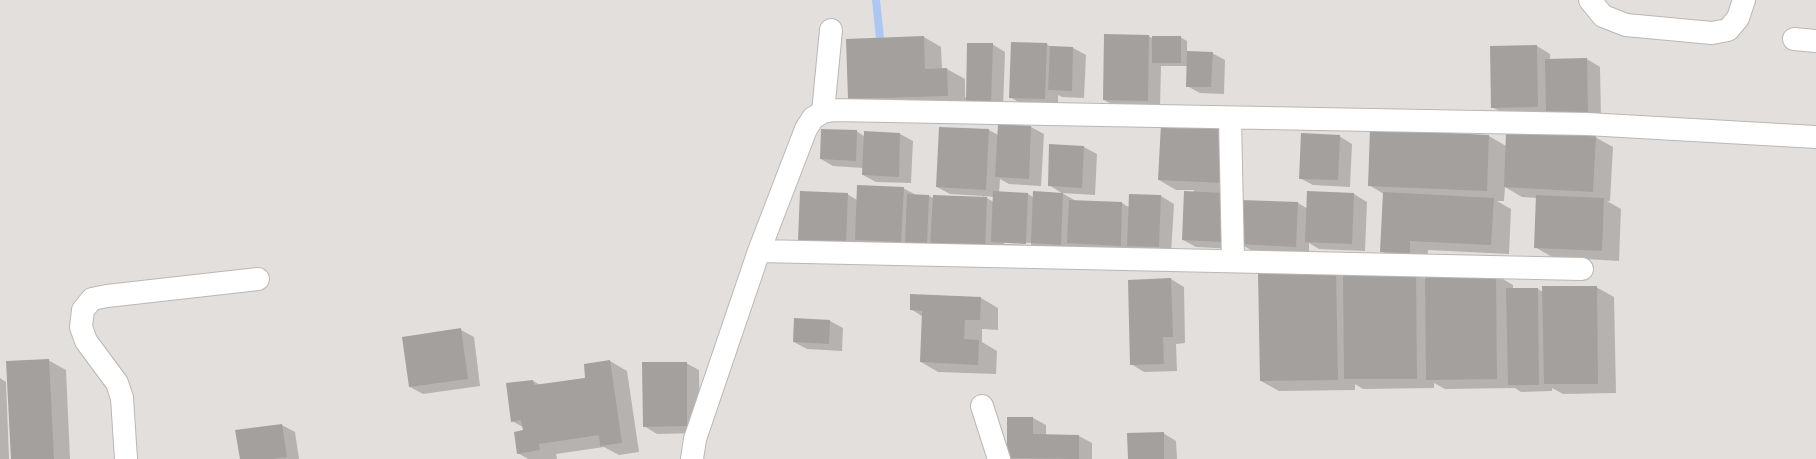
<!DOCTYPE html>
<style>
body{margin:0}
canvas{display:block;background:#e2dfdc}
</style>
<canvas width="1816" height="459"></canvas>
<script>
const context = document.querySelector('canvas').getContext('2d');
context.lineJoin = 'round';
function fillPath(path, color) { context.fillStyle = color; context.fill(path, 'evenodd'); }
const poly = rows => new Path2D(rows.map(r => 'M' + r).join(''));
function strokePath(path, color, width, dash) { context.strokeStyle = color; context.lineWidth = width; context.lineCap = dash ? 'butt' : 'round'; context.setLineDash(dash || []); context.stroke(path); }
fillPath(poly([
 [1149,36,1153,39,1180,37,1187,41,1187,52,1212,53,1225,60,1224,94,1200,93,1187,86,1187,66,1161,66,1160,108,1117,107,1104,100],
 [924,37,941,47,942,69,947,69,965,79,965,97,967,97,992,44,1005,52,1003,109,980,109,965,100,966,105,867,108,849,98],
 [1047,44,1051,47,1073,48,1086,55,1084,98,1062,97,1058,95,1058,106,1023,105,1010,97],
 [1537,46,1550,54,1550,60,1587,59,1600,67,1601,119,1505,114,1492,107],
 [1031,127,1044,134,1041,186,1009,184,1000,179,999,193,1028,194,1033,197,1063,194,1049,185,1084,147,1097,154,1095,195,1062,193,1076,201,1122,203,1130,208,1161,196,1174,204,1171,254,1081,250,1074,246,1074,251,868,247,859,241,858,250,812,247,799,240,847,194,857,200,903,188,916,195,929,196,933,198,983,198,983,196,950,194,937,187,989,130,998,135],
 [983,196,994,197,994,202],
 [1004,242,1031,243,1031,245,1004,244],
 [1224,128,1242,138,1239,192,1220,192,1236,201,1234,249,1196,247,1183,240,1194,190,1176,190,1159,180],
 [856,131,864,136,900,134,913,141,911,183,876,182,863,175,863,168,833,166,821,159],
 [1339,136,1352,144,1350,187,1313,185,1300,178],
 [1489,136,1506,146,1595,137,1613,147,1610,201,1607,201,1621,209,1619,261,1552,257,1535,247,1537,198,1522,197,1505,187,1504,201,1497,201,1511,209,1509,254,1428,250,1427,263,1399,262,1381,251,1384,194,1369,185],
 [1308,192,1354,194,1367,202,1365,251,1319,249,1309,243,1309,254,1253,251,1240,244,1298,203,1308,209],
 [1336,273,1344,277,1415,273,1426,279,1496,275,1513,285,1513,289,1538,289,1543,292,1596,287,1614,297,1616,393,1563,394,1552,388,1552,391,1521,392,1515,388,1445,389,1434,383,1434,388,1363,389,1355,384,1355,390,1279,391,1261,381],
 [1171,279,1184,287,1185,343,1176,344,1177,371,1144,372,1131,364],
 [981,298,998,308,998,330,982,329,982,342,997,351,996,374,938,372,921,362,923,317,911,309],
 [795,319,830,321,843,328,842,351,807,349,794,342],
 [461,330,474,337,480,386,423,394,410,387],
 [48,360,66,370,70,459,12,459],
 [610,361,627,371,639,452,619,455,604,447,556,454,557,459,528,459,518,453,524,431,523,427,512,421,533,381,540,385,586,378],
 [686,363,699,370,700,433,657,434,644,426],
 [0,378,6,382,9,459,0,459],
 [1008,418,1033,418,1046,425,1046,435,1079,436,1092,443,1092,459,1009,459],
 [282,425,295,432,299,459,241,459,237,431],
 [1163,433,1176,441,1177,459,1129,459]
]), '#0003');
strokePath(poly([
 [876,0,881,47]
]), '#adc7f3', 8);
fillPath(poly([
 [1104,34,1149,35,1148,101,1103,100],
 [924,36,925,69,947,68,948,96,848,99,846,39],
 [1152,36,1181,36,1181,63,1152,63],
 [1011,42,1047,43,1045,99,1009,98],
 [967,43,993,43,991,103,966,102],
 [1537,45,1538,107,1491,108,1490,46],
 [1050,46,1073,47,1072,91,1048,90],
 [1187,51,1213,52,1211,87,1186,87],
 [1587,58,1588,112,1546,112,1545,59],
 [998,124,1031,126,1029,179,995,177],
 [1161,124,1224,127,1222,183,1158,180],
 [939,127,989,129,986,190,936,187],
 [821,129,857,130,856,161,820,159],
 [1370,129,1489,135,1487,191,1368,186],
 [864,131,900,133,899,177,862,175],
 [1506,132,1596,136,1593,192,1504,187],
 [1301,133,1340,135,1338,180,1299,179],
 [1049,144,1084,146,1082,188,1048,186],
 [857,185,904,187,901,242,855,240],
 [800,191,848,193,846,243,798,240],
 [993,191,1028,193,1026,244,991,242],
 [1033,191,1063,193,1061,245,1031,243],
 [1184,191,1224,193,1221,242,1182,240],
 [1307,191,1354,193,1352,244,1305,242],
 [1383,192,1494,198,1491,245,1410,241,1410,253,1380,252],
 [907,194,929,195,927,244,905,243],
 [1129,194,1161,195,1159,247,1127,246],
 [933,195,987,197,985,251,930,248],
 [1536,195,1604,198,1602,251,1534,248],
 [1069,200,1122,202,1121,246,1067,243],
 [1241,200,1298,202,1296,247,1239,244],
 [1258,272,1336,272,1338,380,1260,381],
 [1416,272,1417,379,1344,379,1343,273],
 [1496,274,1497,379,1426,380,1425,275],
 [1171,278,1173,337,1163,337,1164,364,1130,365,1128,280],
 [1542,286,1597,286,1598,384,1544,384],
 [1506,288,1538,288,1539,385,1508,385],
 [910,294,981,297,980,320,965,320,964,339,979,340,978,365,920,362,922,311,910,310],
 [794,318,830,320,829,344,793,342],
 [461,328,468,379,409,387,402,337],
 [49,359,54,459,11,459,6,361],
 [610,360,622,443,600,446,599,435,539,444,540,450,517,454,514,432,523,430,521,420,511,422,506,383,533,380,534,385,585,378,584,364],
 [642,362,687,362,687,426,643,427],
 [1007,417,1033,417,1033,434,1079,435,1079,459,1007,458],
 [282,424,287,457,272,459,240,459,235,430],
 [1164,432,1164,459,1128,459,1127,433]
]), '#a3a09e');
const minor = poly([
 [1590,0,1603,16,1626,25,1712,33,1728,30,1738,18,1744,0],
 [1794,39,1816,41],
 [823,112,831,30],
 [1230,118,1233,261],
 [759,251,1582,269],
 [982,406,999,459],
 [126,459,122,398,117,383,86,341,81,327,83,310,92,299,107,296,258,279],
 [692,459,695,439,759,251,806,129,813,118,823,112,835,110,1587,124,1816,137]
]);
strokePath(minor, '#bbb7b5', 24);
strokePath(minor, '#fff', 22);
</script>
